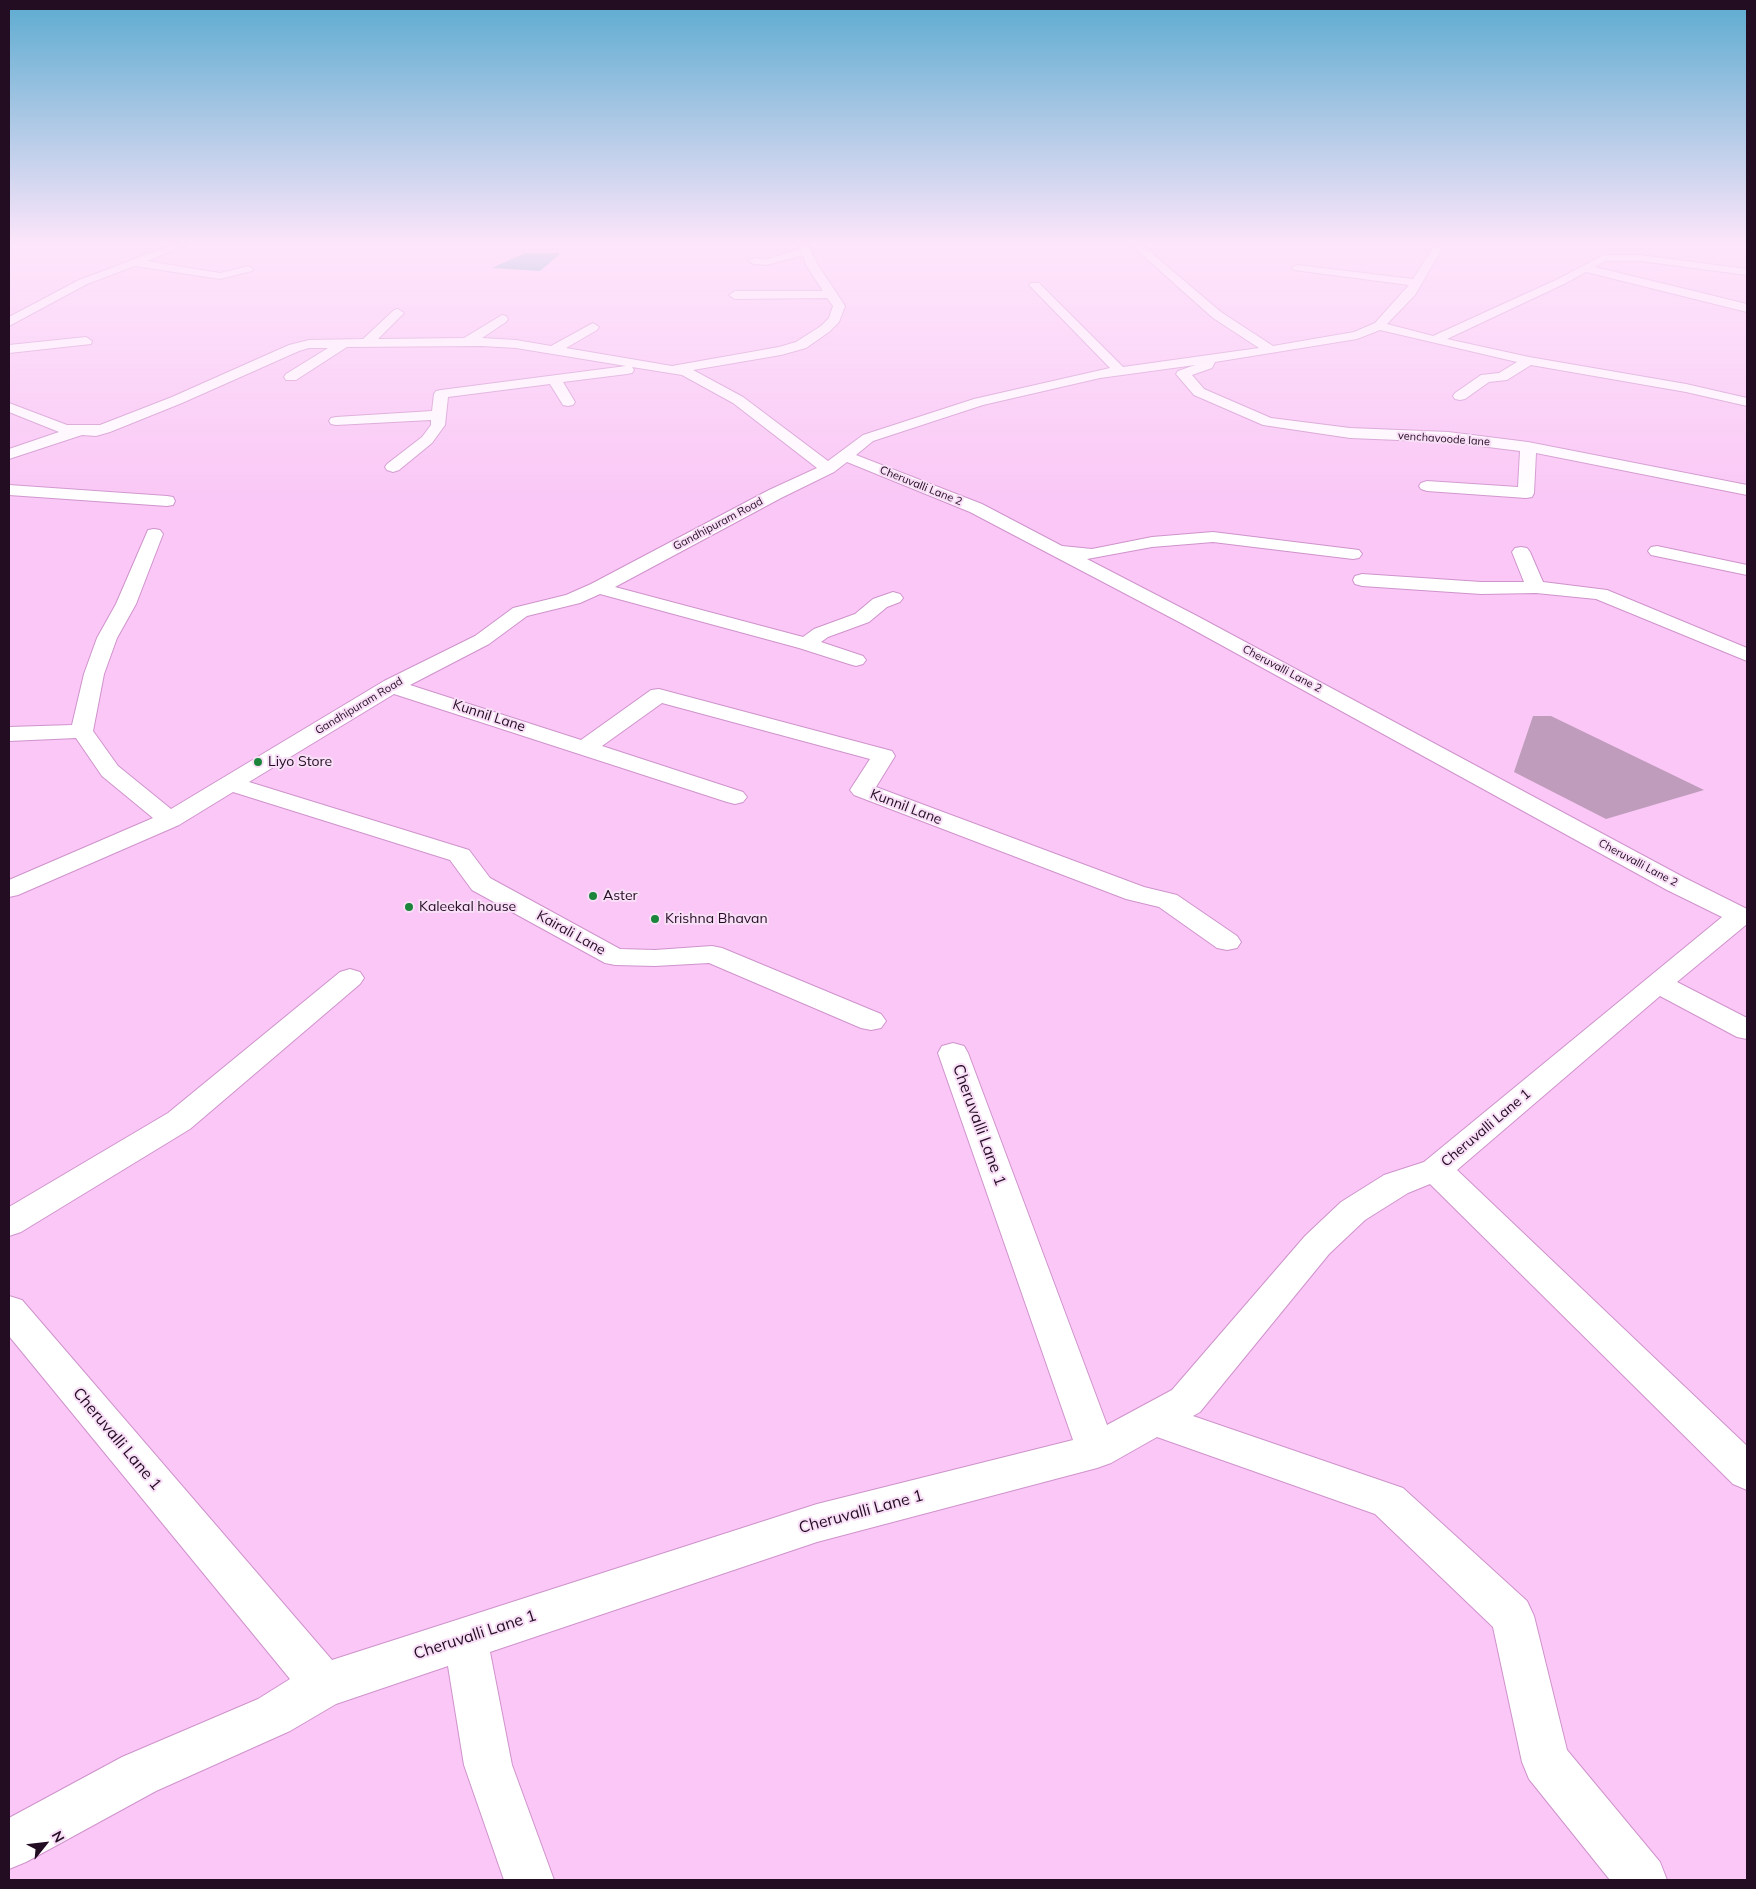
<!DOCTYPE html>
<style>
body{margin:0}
#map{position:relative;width:1756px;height:1889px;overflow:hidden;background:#fac7f6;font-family:Mulish,sans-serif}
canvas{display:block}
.frame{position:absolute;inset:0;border:10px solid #230d23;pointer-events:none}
.north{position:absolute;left:20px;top:1819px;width:50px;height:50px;-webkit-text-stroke:4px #f8def6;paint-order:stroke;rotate:61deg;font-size:14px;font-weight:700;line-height:20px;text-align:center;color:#230d23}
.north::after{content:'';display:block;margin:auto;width:18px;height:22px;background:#230d23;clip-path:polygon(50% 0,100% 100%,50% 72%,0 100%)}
</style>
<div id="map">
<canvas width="1756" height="1889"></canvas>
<div class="frame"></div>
<div class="north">N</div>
</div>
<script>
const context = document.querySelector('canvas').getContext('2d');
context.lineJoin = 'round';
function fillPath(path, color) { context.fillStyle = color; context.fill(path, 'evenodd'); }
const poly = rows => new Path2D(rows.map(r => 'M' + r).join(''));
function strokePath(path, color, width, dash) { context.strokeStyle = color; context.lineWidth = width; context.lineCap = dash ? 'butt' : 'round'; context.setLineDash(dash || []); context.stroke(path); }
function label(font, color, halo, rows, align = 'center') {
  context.font = font + ' Mulish,sans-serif'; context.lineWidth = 4; context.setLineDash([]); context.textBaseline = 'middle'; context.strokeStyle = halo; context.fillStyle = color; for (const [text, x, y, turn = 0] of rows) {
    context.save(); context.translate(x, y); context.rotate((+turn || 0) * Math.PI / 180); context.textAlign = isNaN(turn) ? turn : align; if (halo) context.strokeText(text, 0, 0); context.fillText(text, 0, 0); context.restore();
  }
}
fillPath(poly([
 [1533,716,1551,716,1704,790,1606,819,1514,772]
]), '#bf9cbc');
fillPath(poly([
 [525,253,561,253,540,271,492,268]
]), '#2b9ead');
const street = poly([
 [174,244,188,244,147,261,220,273,248,266,254,269,252,271,220,279,135,266,87,284,9,326,9,317,79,280,174,244],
 [797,244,807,244,818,265,845,306,839,322,829,332,806,348,781,355,693,370,743,397,828,461,863,435,974,399,1110,368,1031,287,1029,285,1031,283,1039,283,1123,367,1259,348,1213,318,1130,244,1141,244,1221,312,1273,346,1354,332,1375,323,1409,285,1294,270,1292,268,1294,266,1298,265,1413,279,1435,244,1445,244,1415,295,1387,324,1433,336,1558,279,1603,255,1640,255,1747,269,1747,275,1640,261,1605,261,1595,267,1747,304,1747,312,1586,272,1566,283,1447,339,1529,357,1686,384,1747,398,1747,406,1686,392,1531,365,1507,380,1489,382,1465,399,1460,400,1455,399,1453,396,1455,393,1481,375,1499,373,1517,362,1380,330,1357,339,1215,362,1212,368,1192,375,1204,389,1271,418,1350,428,1448,432,1528,442,1747,485,1747,495,1536,453,1534,493,1532,497,1526,498,1427,491,1421,489,1419,486,1421,483,1427,481,1518,487,1520,451,1448,442,1350,438,1263,425,1194,395,1176,374,1178,371,1195,365,1100,378,983,405,873,441,856,455,982,504,1062,546,1092,549,1152,537,1213,532,1359,550,1362,554,1359,558,1353,559,1213,542,1152,547,1087,559,1197,616,1685,878,1747,909,1747,924,1677,982,1747,1018,1747,1039,1737,1037,1660,996,1457,1170,1747,1446,1747,1490,1733,1484,1430,1184,1408,1193,1365,1220,1329,1254,1200,1412,1193,1416,1403,1488,1527,1601,1534,1616,1567,1750,1660,1862,1667,1880,1610,1880,1529,1779,1522,1762,1493,1627,1375,1514,1157,1437,1111,1463,1097,1468,817,1542,490,1652,512,1765,554,1880,504,1880,464,1765,448,1666,336,1704,290,1731,156,1791,26,1862,9,1869,9,1818,122,1757,258,1699,290,1679,9,1336,9,1296,22,1300,332,1660,817,1504,1073,1440,938,1053,942,1046,953,1043,964,1046,968,1053,1107,1425,1172,1390,1305,1236,1341,1202,1384,1175,1424,1162,1722,917,1667,890,1183,624,970,512,847,462,834,472,781,498,615,587,803,637,814,629,855,614,873,599,893,592,900,594,903,598,900,602,887,607,869,622,828,637,821,642,863,656,866,660,863,664,856,666,849,664,799,648,600,594,580,603,527,616,489,644,410,685,581,740,651,690,659,689,892,751,895,756,876,787,1144,887,1177,895,1237,936,1241,942,1237,948,1227,950,1217,948,1159,907,1126,899,854,795,850,790,870,759,662,703,602,746,743,792,747,797,743,802,735,804,727,802,394,694,249,782,469,850,490,878,620,949,655,950,712,946,722,948,881,1014,886,1021,881,1028,871,1030,861,1028,709,963,655,966,615,965,605,963,472,890,450,860,233,792,179,825,18,895,9,897,9,880,153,818,102,776,76,738,9,741,9,727,72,725,84,674,97,638,116,604,148,530,154,529,160,530,163,534,136,604,117,638,104,674,93,731,118,766,171,809,384,681,475,636,513,608,566,595,591,584,769,490,817,468,733,403,682,375,632,367,634,370,632,373,627,374,563,382,575,402,573,405,568,406,563,405,550,384,448,397,445,425,432,443,399,470,393,472,387,470,385,467,387,464,422,437,431,425,431,420,336,425,331,424,329,421,331,418,336,417,432,411,434,394,436,391,441,390,626,366,516,348,482,346,347,347,296,380,286,380,284,377,286,374,328,348,309,348,299,351,182,403,110,432,96,436,82,435,9,459,9,449,59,432,9,412,9,403,67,425,100,425,172,397,289,345,309,340,363,339,394,310,398,309,404,313,378,339,464,338,502,315,506,316,508,319,506,322,482,338,516,340,551,346,593,323,599,327,597,330,566,348,672,366,779,347,796,342,821,326,829,318,833,306,827,298,735,299,729,295,735,291,823,291,806,265,803,255,767,265,754,264,748,261,754,258,767,259,800,249,797,244],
 [86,337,92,341,91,344,9,353,9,345,86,337],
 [9,485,167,496,173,497,175,501,173,505,167,506,9,495,9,485],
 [1657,546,1747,565,1747,575,1651,555,1648,551,1651,547,1657,546],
 [1521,547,1527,548,1530,552,1543,582,1607,590,1747,648,1747,661,1596,599,1536,593,1481,594,1362,586,1355,584,1353,580,1355,576,1362,574,1481,582,1524,582,1512,552,1515,548,1521,547],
 [350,969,360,972,364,978,360,984,190,1129,21,1232,9,1236,9,1207,168,1113,340,972,350,969]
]);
strokePath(street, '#cf93cc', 2);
fillPath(street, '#fff');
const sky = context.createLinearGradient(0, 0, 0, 508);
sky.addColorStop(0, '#5cabd0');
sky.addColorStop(0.48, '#fde6fb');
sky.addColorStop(1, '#fde6fb00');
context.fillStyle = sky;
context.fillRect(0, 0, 1756, 508);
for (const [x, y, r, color] of [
 [258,762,5,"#1b853b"],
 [593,896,5,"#1b853b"],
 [409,907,5,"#1b853b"],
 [655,919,5,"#1b853b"]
]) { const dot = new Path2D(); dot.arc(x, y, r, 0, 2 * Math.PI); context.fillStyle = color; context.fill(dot); strokePath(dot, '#f8def6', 2); }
label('11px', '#230d23', '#f8def6', [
 ["venchavoode lane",1444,439,4],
 ["Cheruvalli Lane 2",921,486,22],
 ["Gandhipuram Road",718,524,-28],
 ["Cheruvalli Lane 2",1282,669,28],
 ["Gandhipuram Road",359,706,-31],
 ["Cheruvalli Lane 2",1638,863,28]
]);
label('14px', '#230d23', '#f8def6', [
 ["Kunnil Lane",489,716,18],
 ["Kunnil Lane",906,807,21],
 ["Kairali Lane",571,933,29],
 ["Cheruvalli Lane 1",1486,1128,-40]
]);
label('14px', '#230d23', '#f8def6', [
 ["Liyo Store",268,762],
 ["Aster",603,896],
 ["Kaleekal house",419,907],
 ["Krishna Bhavan",665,919]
], 'left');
label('16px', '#230d23', '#f8def6', [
 ["Cheruvalli Lane 1",979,1125,70],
 ["Cheruvalli Lane 1",117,1439,50],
 ["Cheruvalli Lane 1",861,1512,-15],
 ["Cheruvalli Lane 1",475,1635,-18]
]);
</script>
